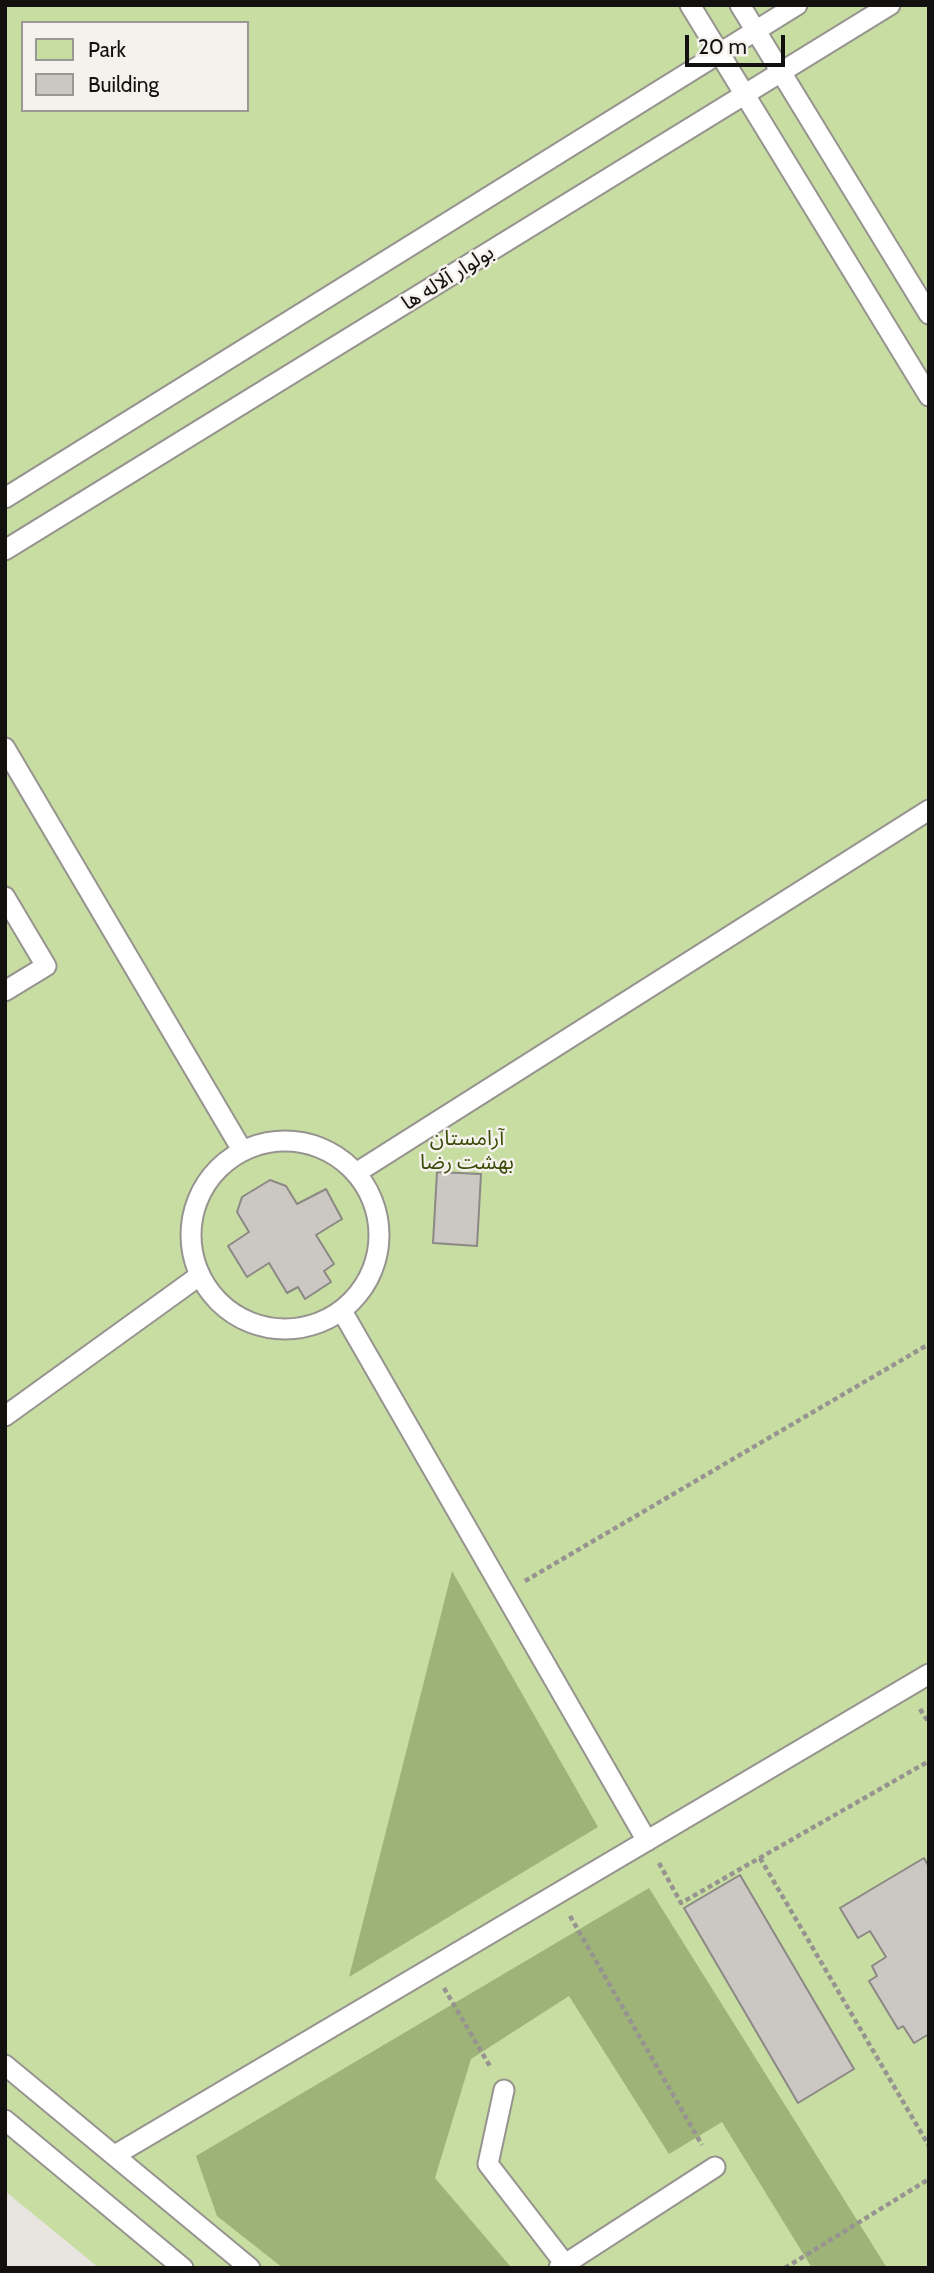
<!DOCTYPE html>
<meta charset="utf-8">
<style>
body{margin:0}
#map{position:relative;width:934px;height:2273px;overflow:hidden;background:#e8e4e0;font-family:Cabin,sans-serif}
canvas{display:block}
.frame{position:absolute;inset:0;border:7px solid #12110f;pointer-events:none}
.legend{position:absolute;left:21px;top:21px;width:228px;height:91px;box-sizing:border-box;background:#f5f2ed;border:2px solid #9a9894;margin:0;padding:9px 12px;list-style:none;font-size:21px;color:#12110f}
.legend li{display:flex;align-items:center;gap:14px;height:35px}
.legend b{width:35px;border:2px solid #9a9894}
.scale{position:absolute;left:685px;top:35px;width:100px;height:32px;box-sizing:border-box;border:4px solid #12110f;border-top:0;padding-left:9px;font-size:21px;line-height:24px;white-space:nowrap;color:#12110f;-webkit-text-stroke:5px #f5f2ed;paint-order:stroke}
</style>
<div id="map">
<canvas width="934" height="2273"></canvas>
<div class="frame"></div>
<ul class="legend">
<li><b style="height:19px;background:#c7dda1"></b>Park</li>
<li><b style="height:19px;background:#cbc7c3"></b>Building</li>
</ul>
<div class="scale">20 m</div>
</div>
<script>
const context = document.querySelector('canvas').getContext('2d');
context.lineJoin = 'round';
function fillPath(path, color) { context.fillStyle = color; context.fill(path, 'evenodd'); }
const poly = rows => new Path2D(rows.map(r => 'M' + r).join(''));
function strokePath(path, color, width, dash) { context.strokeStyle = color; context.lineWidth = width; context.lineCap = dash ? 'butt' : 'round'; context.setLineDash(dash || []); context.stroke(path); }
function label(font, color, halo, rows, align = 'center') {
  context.font = font + ' Cabin,"Noto Sans Arabic",sans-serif'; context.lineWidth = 5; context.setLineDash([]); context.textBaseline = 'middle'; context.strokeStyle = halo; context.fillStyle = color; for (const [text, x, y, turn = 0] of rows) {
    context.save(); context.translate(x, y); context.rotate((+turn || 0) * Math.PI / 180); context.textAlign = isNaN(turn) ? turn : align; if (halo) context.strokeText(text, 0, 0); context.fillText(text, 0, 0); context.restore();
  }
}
fillPath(poly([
 [5,5,929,5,929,2268,99,2268,5,2191],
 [23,23,247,23,247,110,23,110]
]), '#c7dda1');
fillPath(poly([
 [452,1571,598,1827,349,1977],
 [649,1888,887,2268,812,2268,722,2122,669,2154,569,1996,471,2059,435,2178,510,2266,508,2268,283,2268,217,2216,196,2156]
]), '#9db378');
const building = poly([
 [437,1172,481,1174,477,1246,433,1243,437,1172],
 [270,1180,286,1186,297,1204,326,1189,342,1219,316,1235,334,1264,324,1271,331,1282,305,1299,298,1287,287,1293,269,1263,247,1277,228,1246,249,1232,237,1212,242,1197,270,1180],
 [924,1858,929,1867,929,2034,914,2043,903,2026,898,2029,869,1981,877,1976,872,1966,886,1957,870,1931,858,1938,840,1908,924,1858],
 [740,1875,854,2069,798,2103,684,1908,740,1875]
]);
fillPath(building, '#cbc7c3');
strokePath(building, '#8c8885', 2);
const service = poly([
 [690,5,929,396],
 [740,5,929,314],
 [5,498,797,5],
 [5,550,890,5],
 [5,748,242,1150],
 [5,897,46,966,5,991],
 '191 1235a94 94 0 1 1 188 0a94 94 0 1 1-188 0Z',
 [356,1173,929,810],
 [342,1311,647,1841],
 [5,1416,199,1276],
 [5,2065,250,2268],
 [504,2090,488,2164,568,2268],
 [5,2120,183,2268],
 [115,2155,929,1674],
 [559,2268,715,2167]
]);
strokePath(service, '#979490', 23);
strokePath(poly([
 [525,1581,929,1344],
 [920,1709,929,1723],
 [760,1858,929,2146],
 [659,1863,681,1903,929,1761],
 [570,1916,702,2145],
 [444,1988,491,2068],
 [785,2268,929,2179]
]), '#969390', 4.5, [5, 3.5]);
strokePath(service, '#fff', 19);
label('21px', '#12110f', '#f5f2ed', [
 ["بولوار آلاله ها",448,278,-32]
]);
label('21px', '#394b07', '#f5f2ed', [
 ["آرامستان",467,1139],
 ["بهشت رضا",467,1163]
]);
</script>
